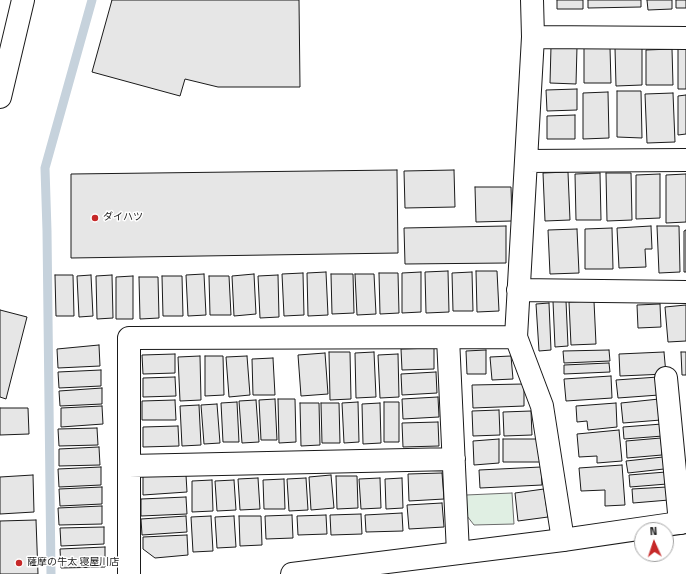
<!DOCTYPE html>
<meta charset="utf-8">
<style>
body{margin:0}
#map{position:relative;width:686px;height:574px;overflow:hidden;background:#fff;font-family:"Titillium Web",sans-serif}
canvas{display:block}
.north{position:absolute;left:634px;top:522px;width:40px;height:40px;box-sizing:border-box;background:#fff;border:1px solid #a3a3a3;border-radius:50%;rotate:357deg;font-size:11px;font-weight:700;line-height:16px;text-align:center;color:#1a1a1a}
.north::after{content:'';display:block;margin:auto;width:14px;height:18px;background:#c62828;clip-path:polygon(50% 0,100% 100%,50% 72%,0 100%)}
</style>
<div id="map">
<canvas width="686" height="574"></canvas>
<div class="north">N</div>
</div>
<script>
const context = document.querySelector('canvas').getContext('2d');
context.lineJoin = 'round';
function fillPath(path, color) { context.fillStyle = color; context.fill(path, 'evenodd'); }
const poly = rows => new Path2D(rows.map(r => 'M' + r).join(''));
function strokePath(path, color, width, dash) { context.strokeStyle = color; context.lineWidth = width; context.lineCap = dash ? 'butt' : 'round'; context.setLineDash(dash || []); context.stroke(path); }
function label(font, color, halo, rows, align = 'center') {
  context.font = font + ' "Titillium Web","Noto Sans JP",sans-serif'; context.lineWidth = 3; context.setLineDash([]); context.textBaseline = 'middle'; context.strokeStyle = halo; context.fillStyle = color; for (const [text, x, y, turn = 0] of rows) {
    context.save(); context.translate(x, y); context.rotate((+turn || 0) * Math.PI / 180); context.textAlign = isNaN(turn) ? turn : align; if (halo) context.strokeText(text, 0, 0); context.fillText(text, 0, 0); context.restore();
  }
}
const green = poly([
 [512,493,514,524,474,525,467,516,466,495,512,493]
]);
fillPath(green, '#e0efe3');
strokePath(green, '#6a6a6a', 1);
strokePath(poly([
 [51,574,47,231,45,168,92,0]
]), '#c6d2dc', 9);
const building = poly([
 [112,0,299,0,300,87,218,87,185,79,180,96,92,72,112,0],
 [557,0,583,0,583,9,557,9,557,0],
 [588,0,641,0,641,7,588,8,588,0],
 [647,0,672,0,672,9,648,10,647,0],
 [676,0,686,0,686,8,676,8,676,0],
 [551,47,577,47,576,84,550,83,551,47],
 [678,47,686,47,686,89,678,89,678,47],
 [584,48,610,48,611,83,584,83,584,48],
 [615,48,642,48,642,85,616,86,615,48],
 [672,49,673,85,646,85,646,50,672,49],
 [577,89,577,110,547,111,546,90,577,89],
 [617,91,641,91,642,138,617,137,617,91],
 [608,92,609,138,583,139,583,93,608,92],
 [673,93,675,142,647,143,645,94,673,93],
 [686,95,686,134,678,135,678,96,686,95],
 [575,115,575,139,547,139,547,116,575,115],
 [397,170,398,253,71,258,71,174,397,170],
 [454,170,455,207,405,208,404,171,454,170],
 [568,172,570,220,545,221,543,173,568,172],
 [600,173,601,220,576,220,575,174,600,173],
 [606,173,631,173,632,220,607,221,606,173],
 [660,174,660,218,636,219,636,175,660,174],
 [686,174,686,222,666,223,666,175,686,174],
 [475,187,511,187,512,221,476,222,475,187],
 [506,226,506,263,405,264,404,228,506,226],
 [651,226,652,249,645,249,646,267,619,268,617,228,651,226],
 [657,226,679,226,680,272,659,273,657,226],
 [612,228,613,269,585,269,585,229,612,228],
 [577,229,579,273,550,274,548,230,577,229],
 [686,230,686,272,684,272,684,231,686,230],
 [448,271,449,312,426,313,425,272,448,271],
 [476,271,497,271,499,311,477,312,476,271],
 [326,272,328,315,308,316,307,273,326,272],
 [421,272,421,312,402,313,402,273,421,272],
 [472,272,473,311,453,311,452,273,472,272],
 [303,273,304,315,284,316,282,274,303,273],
 [379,273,398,273,399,313,380,314,379,273],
 [204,274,206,315,188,316,186,275,204,274],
 [254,274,256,314,234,316,232,276,254,274],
 [331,274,353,274,354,313,332,314,331,274],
 [355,274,374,274,376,314,357,315,355,274],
 [55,275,73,275,74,316,56,316,55,275],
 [91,275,93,316,79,317,77,276,91,275],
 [112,275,113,318,97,319,96,276,112,275],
 [278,275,279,317,260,318,258,276,278,275],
 [133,276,133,319,116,319,116,277,133,276],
 [162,276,182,276,183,316,163,316,162,276],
 [209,276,229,276,231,315,210,315,209,276],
 [139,277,158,277,159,318,140,319,139,277],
 [553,301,566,301,568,346,555,347,553,301],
 [594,301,596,344,571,345,569,302,594,301],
 [549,303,551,350,539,351,536,304,549,303],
 [660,304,661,327,638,328,637,305,660,304],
 [686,305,686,341,668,342,665,307,686,305],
 [0,310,27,317,6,399,0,397,0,310],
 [99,345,100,366,58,368,57,349,99,345],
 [434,348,434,369,402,370,401,349,434,348],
 [486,350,486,374,467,374,466,351,486,350],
 [609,350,610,361,564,363,563,351,609,350],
 [329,352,350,352,351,399,330,400,329,352],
 [374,352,376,397,356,398,355,353,374,352],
 [664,352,666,374,620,376,619,354,664,352],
 [681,352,686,352,686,375,682,375,681,352],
 [325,353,328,394,301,396,298,355,325,353],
 [175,354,175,373,143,374,142,355,175,354],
 [398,354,399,397,380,398,378,355,398,354],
 [200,356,201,400,180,401,178,357,200,356],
 [205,356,223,356,224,395,205,396,205,356],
 [247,356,250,395,229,397,226,357,247,356],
 [511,356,513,379,492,380,490,357,511,356],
 [273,358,275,395,253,395,252,359,273,358],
 [609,363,610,372,564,374,564,365,609,363],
 [101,370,101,386,59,388,58,372,101,370],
 [436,372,437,393,402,395,401,374,436,372],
 [611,376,612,398,566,401,564,379,611,376],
 [175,377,176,396,143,397,143,378,175,377],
 [658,377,659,395,618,398,616,380,658,377],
 [524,384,524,406,473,408,472,385,524,384],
 [102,388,102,404,60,406,59,391,102,388],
 [438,397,439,417,403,419,402,399,438,397],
 [275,399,277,440,261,440,259,400,275,399],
 [278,399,295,399,296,442,279,443,278,399],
 [659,399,661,420,623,423,621,403,659,399],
 [175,400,176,420,142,420,142,401,175,400],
 [256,400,259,442,242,443,239,401,256,400],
 [237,402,239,442,223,442,221,403,237,402],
 [358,402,359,442,344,443,342,403,358,402],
 [384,402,399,402,399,442,384,442,384,402],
 [300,403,319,403,320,445,301,446,300,403],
 [321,403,339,403,340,443,322,443,321,403],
 [380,403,381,443,363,444,362,404,380,403],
 [616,403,617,427,588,430,587,421,577,422,576,406,616,403],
 [217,404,220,443,204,444,201,405,217,404],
 [199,405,201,445,182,446,180,406,199,405],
 [102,406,103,424,61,427,61,408,102,406],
 [0,408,28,408,29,434,0,435,0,408],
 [499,410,500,435,473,436,472,411,499,410],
 [531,411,532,435,504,436,503,412,531,411],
 [438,422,439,446,403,447,402,423,438,422],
 [662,424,663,436,624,439,623,427,662,424],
 [178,426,179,446,143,447,143,427,178,426],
 [97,428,98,445,59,446,58,429,97,428],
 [619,430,622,461,597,463,597,456,579,457,577,434,619,430],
 [661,438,662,455,627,458,626,441,661,438],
 [499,439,499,463,474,465,473,441,499,439],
 [503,439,539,439,540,462,503,462,503,439],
 [99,447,100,465,59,466,59,449,99,447],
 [663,457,664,469,628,473,626,461,663,457],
 [622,465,625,505,605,506,605,490,581,491,579,468,622,465],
 [101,467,101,485,59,487,58,469,101,467],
 [541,467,542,485,480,488,479,470,541,467],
 [666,472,667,484,630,487,629,475,666,472],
 [442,473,444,499,409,501,408,474,442,473],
 [33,475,34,512,0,514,0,477,33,475],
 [186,475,187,492,143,495,143,476,186,475],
 [331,475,334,508,311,510,309,477,331,475],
 [336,476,357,476,358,508,337,509,336,476],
 [258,478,260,509,240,510,238,479,258,478],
 [306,478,308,510,289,511,287,479,306,478],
 [380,478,381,508,361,509,359,479,380,478],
 [402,478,403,508,386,509,385,479,402,478],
 [284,479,285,509,264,509,263,480,284,479],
 [212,480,213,511,192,512,192,481,212,480],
 [234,480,236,510,217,511,215,481,234,480],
 [102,487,102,504,60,506,59,489,102,487],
 [667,487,669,500,633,503,632,489,667,487],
 [544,489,548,517,518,521,515,493,544,489],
 [186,497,187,514,141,516,141,499,186,497],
 [442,503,444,527,409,529,407,505,442,503],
 [102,506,102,524,59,525,58,508,102,506],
 [402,513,403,531,366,532,365,515,402,513],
 [361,514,362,534,331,535,330,515,361,514],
 [292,515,293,538,266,539,265,516,292,515],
 [326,515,327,534,298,535,297,516,326,515],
 [186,516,187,532,142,535,141,519,186,516],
 [211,516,213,551,193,552,191,517,211,516],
 [234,516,236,547,217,548,215,517,234,516],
 [239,516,261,516,262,545,240,546,239,516],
 [36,520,38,574,0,574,0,521,36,520],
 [104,527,104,544,61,546,60,528,104,527],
 [187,535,188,555,155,558,143,549,143,537,187,535],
 [105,547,105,567,61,568,60,549,105,547]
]);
fillPath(building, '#e6e6e6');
strokePath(building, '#1a1a1a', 1);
const street = poly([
 [532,0,533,37,516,337,542,406,563,540],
 [533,37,686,38],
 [526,161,686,160],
 [518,290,686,292],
 [448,338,458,553],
 [666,378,680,523],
 [129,466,454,459],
 [129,574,129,338,516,337]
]);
const secondary = poly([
 [292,574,563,540,686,522]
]);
const primary = poly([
 [0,97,23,0]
]);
strokePath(street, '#1a1a1a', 24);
strokePath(secondary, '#1a1a1a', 24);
strokePath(primary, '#1a1a1a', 24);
strokePath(street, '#fff', 22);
strokePath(secondary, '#fff', 22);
strokePath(primary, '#fff', 22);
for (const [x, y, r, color] of [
 [95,218,4,"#c62828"],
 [19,563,4,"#c62828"]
]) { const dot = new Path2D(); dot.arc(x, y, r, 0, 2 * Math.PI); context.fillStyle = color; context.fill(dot); strokePath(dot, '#fff', 1.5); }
label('10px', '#1a1a1a', '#fff', [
 ["ダイハツ",103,218],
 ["薩摩の牛太 寝屋川店",27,563]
], 'left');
</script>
